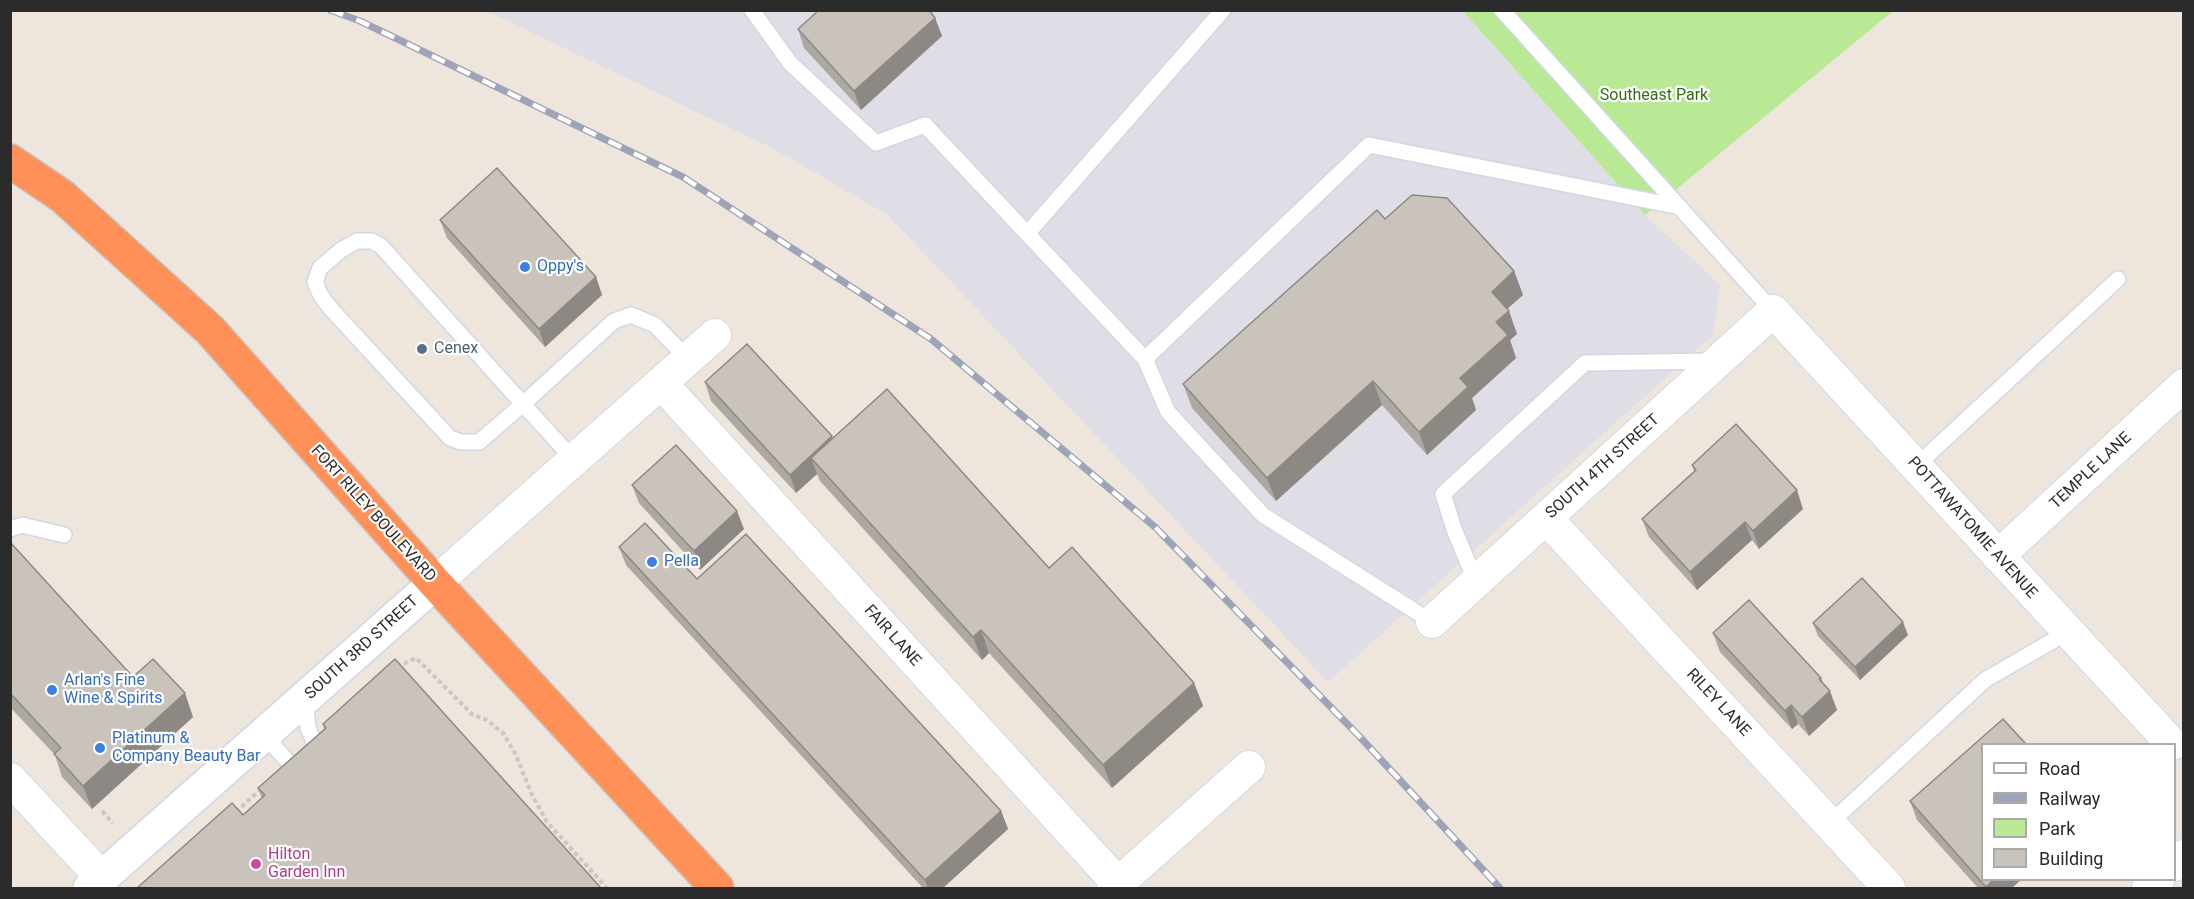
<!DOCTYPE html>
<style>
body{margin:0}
#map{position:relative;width:2194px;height:899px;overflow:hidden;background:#eee5dc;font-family:Roboto,sans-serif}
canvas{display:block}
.frame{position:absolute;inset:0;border:12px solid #2b2b2b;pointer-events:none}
.legend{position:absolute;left:1981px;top:743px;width:195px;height:138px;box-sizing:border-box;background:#fff;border:2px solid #aaa;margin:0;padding:8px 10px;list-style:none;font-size:18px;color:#2b2b2b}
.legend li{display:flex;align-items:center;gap:12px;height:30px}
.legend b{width:30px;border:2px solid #aaa}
</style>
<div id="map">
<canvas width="2194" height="899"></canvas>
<div class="frame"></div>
<ul class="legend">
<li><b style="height:8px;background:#fff"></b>Road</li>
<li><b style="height:8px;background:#9ea4b7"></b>Railway</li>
<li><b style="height:16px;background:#b9e995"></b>Park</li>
<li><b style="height:16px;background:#c9c3bb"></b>Building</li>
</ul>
</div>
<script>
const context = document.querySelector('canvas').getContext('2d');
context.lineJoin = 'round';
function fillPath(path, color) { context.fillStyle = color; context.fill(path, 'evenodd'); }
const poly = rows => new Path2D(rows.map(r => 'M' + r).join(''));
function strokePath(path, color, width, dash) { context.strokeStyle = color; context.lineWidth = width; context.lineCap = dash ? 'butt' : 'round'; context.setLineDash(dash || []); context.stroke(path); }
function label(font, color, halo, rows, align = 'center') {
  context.font = font + ' Roboto,sans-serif'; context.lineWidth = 4.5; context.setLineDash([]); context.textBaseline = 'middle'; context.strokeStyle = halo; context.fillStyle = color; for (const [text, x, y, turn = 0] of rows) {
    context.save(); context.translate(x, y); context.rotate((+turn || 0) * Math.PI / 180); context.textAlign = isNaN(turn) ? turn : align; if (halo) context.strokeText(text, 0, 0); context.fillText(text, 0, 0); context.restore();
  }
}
fillPath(poly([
 [487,11,1463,11,1645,215,1720,285,1713,335,1328,682,888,215,774,149]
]), '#dfdde6');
fillPath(poly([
 [1463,11,1893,11,1645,215]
]), '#b9e995');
const lane = poly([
 [752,10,790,63,876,143,925,125,1145,359,1369,145,1680,207],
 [1502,10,1773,311],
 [1027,234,1223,10],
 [1145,359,1168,412,1263,515,1432,622],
 [574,460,523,404,381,246,372,241,357,241,341,250,320,268,315,282,321,296,332,310,450,438,461,442,479,442,523,404,614,321,631,315,655,325,688,359],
 [1916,466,2118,279],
 [10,529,22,525,64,535],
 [1476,582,1454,529,1443,494,1585,363,1712,361],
 [305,698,308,728,321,758],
 [264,735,302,777],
 [1829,824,1985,680,2068,632]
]);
const street = poly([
 [661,383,1122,888],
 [1546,518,1889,888],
 [1998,556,2184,385],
 [435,583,715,335],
 [1432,622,1773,311,2172,744],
 [10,779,102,878],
 [2174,865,2184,856],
 [1113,888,1249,767],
 [2148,888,2158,880]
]);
const secondary = poly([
 [90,888,435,583]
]);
const highway = poly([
 [10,161,62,196,210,330,435,583,717,888]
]);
strokePath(lane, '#d1d7e5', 18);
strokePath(street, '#d1d7e5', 34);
strokePath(secondary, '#d1d7e5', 36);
strokePath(highway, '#c8c8c8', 36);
strokePath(poly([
 [397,667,416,658,473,715,487,720,503,733,515,753,532,795,547,822,607,888],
 [102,811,113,823],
 [236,812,261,789]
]), '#c8c8c8', 4, [4.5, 3]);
strokePath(lane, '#fff', 15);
strokePath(street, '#fff', 32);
strokePath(secondary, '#fff', 33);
strokePath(highway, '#ff9057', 33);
const rail = poly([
 [330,10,360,21,683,177,931,339,1155,527,1359,736,1500,888]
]);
strokePath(rail, '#9ea4b7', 7);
strokePath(rail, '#fff', 4.5, [14]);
fillPath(poly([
 [935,18,942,36,861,110,804,48,798,29],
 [1385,219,1514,271,1523,295,1507,309,1517,334,1510,340,1516,358,1472,398,1476,410,1427,455,1382,405,1276,501,1192,408,1183,384],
 [440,220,596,277,602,295,545,347,447,238],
 [705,382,833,439,1049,568,1194,683,1203,706,1112,788,989,653,982,660,820,481,817,474,796,493,711,401],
 [1692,465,1803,509,1759,549,1752,540,1697,590,1649,537,1642,519,1694,471],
 [632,485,744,529,700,570,639,503],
 [10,542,133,677,193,717,92,809,62,777,55,755,10,707],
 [619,547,697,579,1001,811,1008,829,943,888,923,888,626,565],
 [1813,623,1908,635,1860,680,1818,636],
 [1713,633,1824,684,1837,710,1809,736,1798,724,1792,729,1720,652],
 [323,724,601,888,243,815,262,798,258,788,324,729],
 [1910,801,2012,888,1978,888,1917,820]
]), '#ada8a1');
fillPath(poly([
 [935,18,942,36,861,110,854,91],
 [1514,271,1523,295,1500,315,1492,292],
 [596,277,602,295,545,347,539,329],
 [1509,311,1517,334,1510,340,1516,358,1472,398,1476,410,1427,455,1419,432,1460,378,1496,322],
 [1373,381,1382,405,1276,501,1267,478],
 [832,436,838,455,811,458,817,474,796,493,790,475],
 [1797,490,1803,509,1759,549,1753,531],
 [737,511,744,529,700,570,694,551],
 [1745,522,1752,540,1697,590,1690,572],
 [1903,622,1908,635,1860,680,1855,667],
 [981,630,989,653,982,660,973,637],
 [1821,678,1827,694,1830,691,1837,710,1809,736,1802,717,1819,679],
 [1194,683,1203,706,1112,788,1103,765],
 [185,693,193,717,92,809,83,786],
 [1791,705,1798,724,1792,729,1785,711],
 [1001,811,1008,829,943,888,928,888,925,880],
 [1994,879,2022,879,2012,888,1987,888,1986,887]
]), '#8d8883');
const building = poly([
 [819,10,929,10,935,18,854,91,798,29,819,10],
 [497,168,596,277,539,329,440,220,497,168],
 [1412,195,1447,198,1514,271,1492,292,1509,311,1496,322,1508,335,1460,378,1468,387,1419,432,1373,381,1267,478,1183,384,1377,210,1385,219,1412,195],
 [747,344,832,436,790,475,705,382,747,344],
 [887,389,1049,568,1072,547,1194,683,1103,765,981,630,973,637,811,458,887,389],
 [1736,424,1797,490,1753,531,1745,522,1690,572,1642,519,1696,470,1692,465,1736,424],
 [676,445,737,511,694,551,632,485,676,445],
 [645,523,697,579,746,534,1001,811,925,880,619,547,645,523],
 [10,542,133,677,153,659,185,693,83,786,54,754,61,748,10,693,10,542],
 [1862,578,1903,622,1855,667,1813,623,1862,578],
 [1749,600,1821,678,1819,679,1830,691,1802,717,1791,705,1785,711,1713,633,1749,600],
 [395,659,601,888,137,888,232,803,243,815,265,795,258,788,326,728,323,724,395,659],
 [2003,719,2026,744,1983,744,1983,879,1994,879,1986,887,1910,801,2003,719]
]);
fillPath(building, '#c9c3bb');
strokePath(building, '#8d8883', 1.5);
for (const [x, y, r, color] of [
 [525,267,6,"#3f7fe0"],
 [422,349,6,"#5c6f8a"],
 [652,562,6,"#3f7fe0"],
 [52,690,6,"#3f7fe0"],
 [100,748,6,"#3f7fe0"],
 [256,864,6,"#d1479c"]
]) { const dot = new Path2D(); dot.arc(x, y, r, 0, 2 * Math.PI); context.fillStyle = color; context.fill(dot); strokePath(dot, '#fff', 2); }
label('16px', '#2f6f14', '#fff', [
 ["Southeast Park",1654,96]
]);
label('16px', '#366cbe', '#fff', [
 ["Oppy's",537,267],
 ["Pella",664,562],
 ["Arlan's Fine",64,681],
 ["Wine & Spirits",64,699],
 ["Platinum &",112,739],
 ["Company Beauty Bar",112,757]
], 'left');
label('16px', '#4e5e75', '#fff', [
 ["Cenex",434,349]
], 'left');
label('16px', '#2b2b2b', '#fff', [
 ["SOUTH 4TH STREET",1603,467,-42],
 ["TEMPLE LANE",2091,471,-43],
 ["FORT RILEY BOULEVARD",373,514,48],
 ["POTTAWATOMIE AVENUE",1972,528,48],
 ["FAIR LANE",892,636,48],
 ["SOUTH 3RD STREET",362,648,-42],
 ["RILEY LANE",1718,703,47]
]);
label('16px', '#b23c85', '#fff', [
 ["Hilton",268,855],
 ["Garden Inn",268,873]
], 'left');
</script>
